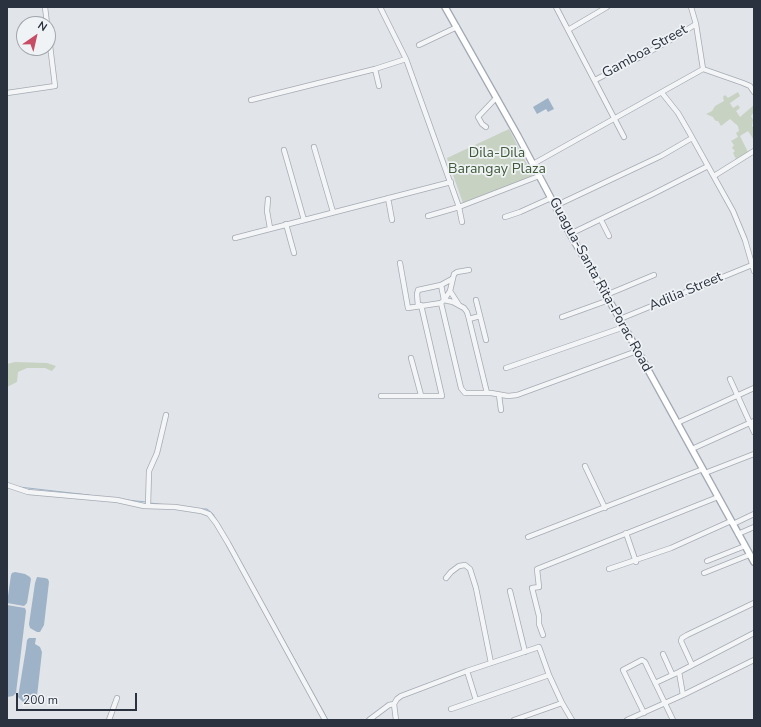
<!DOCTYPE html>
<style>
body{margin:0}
#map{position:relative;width:761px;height:727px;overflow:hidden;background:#e1e4e9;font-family:"Nunito Sans",sans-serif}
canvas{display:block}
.frame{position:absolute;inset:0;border:8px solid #2a323f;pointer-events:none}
.north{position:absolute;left:16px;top:16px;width:40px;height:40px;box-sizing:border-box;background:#f0f3f6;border:1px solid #a1a6ad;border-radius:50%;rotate:34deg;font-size:11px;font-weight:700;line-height:16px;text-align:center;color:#2a323f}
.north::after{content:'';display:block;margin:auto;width:14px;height:18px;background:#c64d63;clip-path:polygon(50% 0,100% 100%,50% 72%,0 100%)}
.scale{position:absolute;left:16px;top:693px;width:121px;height:18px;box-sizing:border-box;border:2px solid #2a323f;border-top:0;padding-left:5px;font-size:12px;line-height:14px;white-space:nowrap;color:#2a323f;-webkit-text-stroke:3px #f0f3f6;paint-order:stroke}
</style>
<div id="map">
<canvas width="761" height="727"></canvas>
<div class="frame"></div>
<div class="north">N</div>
<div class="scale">200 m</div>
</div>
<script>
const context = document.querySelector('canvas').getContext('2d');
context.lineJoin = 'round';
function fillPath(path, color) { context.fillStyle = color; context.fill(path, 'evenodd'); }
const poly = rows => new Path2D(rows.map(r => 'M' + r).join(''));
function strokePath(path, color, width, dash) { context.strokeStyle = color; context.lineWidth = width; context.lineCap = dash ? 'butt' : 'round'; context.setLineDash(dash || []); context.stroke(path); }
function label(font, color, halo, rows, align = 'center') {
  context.font = font + ' "Nunito Sans",sans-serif'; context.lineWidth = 3.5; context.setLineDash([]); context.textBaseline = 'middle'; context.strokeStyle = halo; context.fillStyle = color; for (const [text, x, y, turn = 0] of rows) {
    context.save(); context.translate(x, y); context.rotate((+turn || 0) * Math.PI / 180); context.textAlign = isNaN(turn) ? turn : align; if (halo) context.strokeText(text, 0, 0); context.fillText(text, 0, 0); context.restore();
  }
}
fillPath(poly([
 [738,92,740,96,730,103,733,108,738,105,740,108,736,111,740,117,754,105,754,112,751,116,753,120,752,126,754,128,754,140,748,131,740,136,748,152,736,159,733,153,735,151,732,148,734,145,731,141,738,137,736,133,739,131,738,126,730,119,721,126,718,121,716,121,714,119,713,117,706,114,712,111,715,106,724,101,723,97,725,95,728,98],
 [509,129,533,176,463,203,447,158],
 [15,362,47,363,56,366,52,371,45,368,27,368,18,372,17,382,7,387,7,364]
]), '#c7d2c2');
fillPath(poly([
 [548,98,554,109,548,112,546,109,537,114,533,107],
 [15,572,25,574,30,577,31,579,27,603,24,606,7,603,11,575,12,573],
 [37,577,45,578,48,579,49,582,44,625,40,632,37,632,30,628,29,624,35,583],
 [7,605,25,608,26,611,16,693,13,696,7,697],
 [29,638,36,638,35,644,40,647,42,652,37,696,34,703,23,702,18,697,26,648,27,640]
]), '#9eb3c7');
strokePath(poly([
 [19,487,89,495],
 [126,500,147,502],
 [150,503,167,505],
 [202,509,207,509,213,514,222,529],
 [264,604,328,720]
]), '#9eb3c7', 1);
const minor = poly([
 [45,7,47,24],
 [380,7,406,59,459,207,428,216],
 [556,7,624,137],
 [691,7,696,24,703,69,743,83,750,86,754,92],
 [568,30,607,7],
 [419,45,457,27],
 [375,69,379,86],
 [595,80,642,56,674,38,696,24],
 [7,93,55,86,48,29],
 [662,93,678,113,689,132,733,211,745,240,754,271],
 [251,100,375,69,406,59],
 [486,127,482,124,478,117,496,98],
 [314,147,333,212],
 [284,150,304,220],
 [533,164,703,69],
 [714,176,754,151],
 [388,198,392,220],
 [268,199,267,211,270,228],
 [555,206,661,156,692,138],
 [505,217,520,212,551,198],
 [601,220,609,236],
 [462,222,459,207,539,176],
 [286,224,294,253],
 [570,234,653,194,708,166],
 [235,238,451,182],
 [400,263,408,308,441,303],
 [469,270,457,272,454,274,450,291,444,300,441,303,461,388,465,393,491,393,508,396,517,395,637,351],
 [441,285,444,300,453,302,464,308,467,312,469,319,480,316,476,300],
 [450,291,459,305],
 [606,295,654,275],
 [418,306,417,294,418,290,441,285,452,279],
 [480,316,486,340],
 [562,317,609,300],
 [469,319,487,393],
 [620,319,752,265],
 [411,358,421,395],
 [506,368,624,327],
 [730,379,754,432],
 [499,395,501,410],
 [381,396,442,396,421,305],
 [677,423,754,388],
 [692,449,754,421],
 [585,466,605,508],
 [705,473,754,454],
 [7,485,28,492,117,500,144,506,175,507,201,511,209,514,216,523,228,543,325,720],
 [148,506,149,471,157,453,166,415],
 [733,524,754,514],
 [626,533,636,562],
 [738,534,754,527],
 [528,537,703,469],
 [707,561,745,546],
 [609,569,671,548,731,521],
 [704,573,749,555],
 [446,578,451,572,459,566,465,565,470,569,476,588,491,663],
 [510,591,525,652],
 [543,635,539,624,539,616,532,588,539,587,537,569,718,497],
 [663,654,672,674],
 [692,665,681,641,682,638,687,635,754,603],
 [467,671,476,700],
 [679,672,683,695],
 [655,683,679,672,754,633],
 [451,709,549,675],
 [644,713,623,670,642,660,645,662,673,720],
 [109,720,117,698],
 [369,720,389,705,394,704],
 [396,720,394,704,397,699,401,696,467,671,539,647,549,675,562,703,572,720],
 [514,720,562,703],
 [627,720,683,695,754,660]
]);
const major = poly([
 [445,7,518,136,570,234,620,319,754,562]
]);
strokePath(minor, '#a6abb3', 6);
strokePath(major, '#a1a9b4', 8);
strokePath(minor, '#f3f5f7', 4.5);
strokePath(major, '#fff', 5.5);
label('14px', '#2a323f', '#f0f3f6', [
 ["Gamboa Street",645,52,-29],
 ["Guagua-Santa Rita-Porac Road",600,285,61],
 ["Adilia Street",686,292,-23]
]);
label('14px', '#405a38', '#f0f3f6', [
 ["Dila-Dila",497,154],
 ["Barangay Plaza",497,170]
]);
</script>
